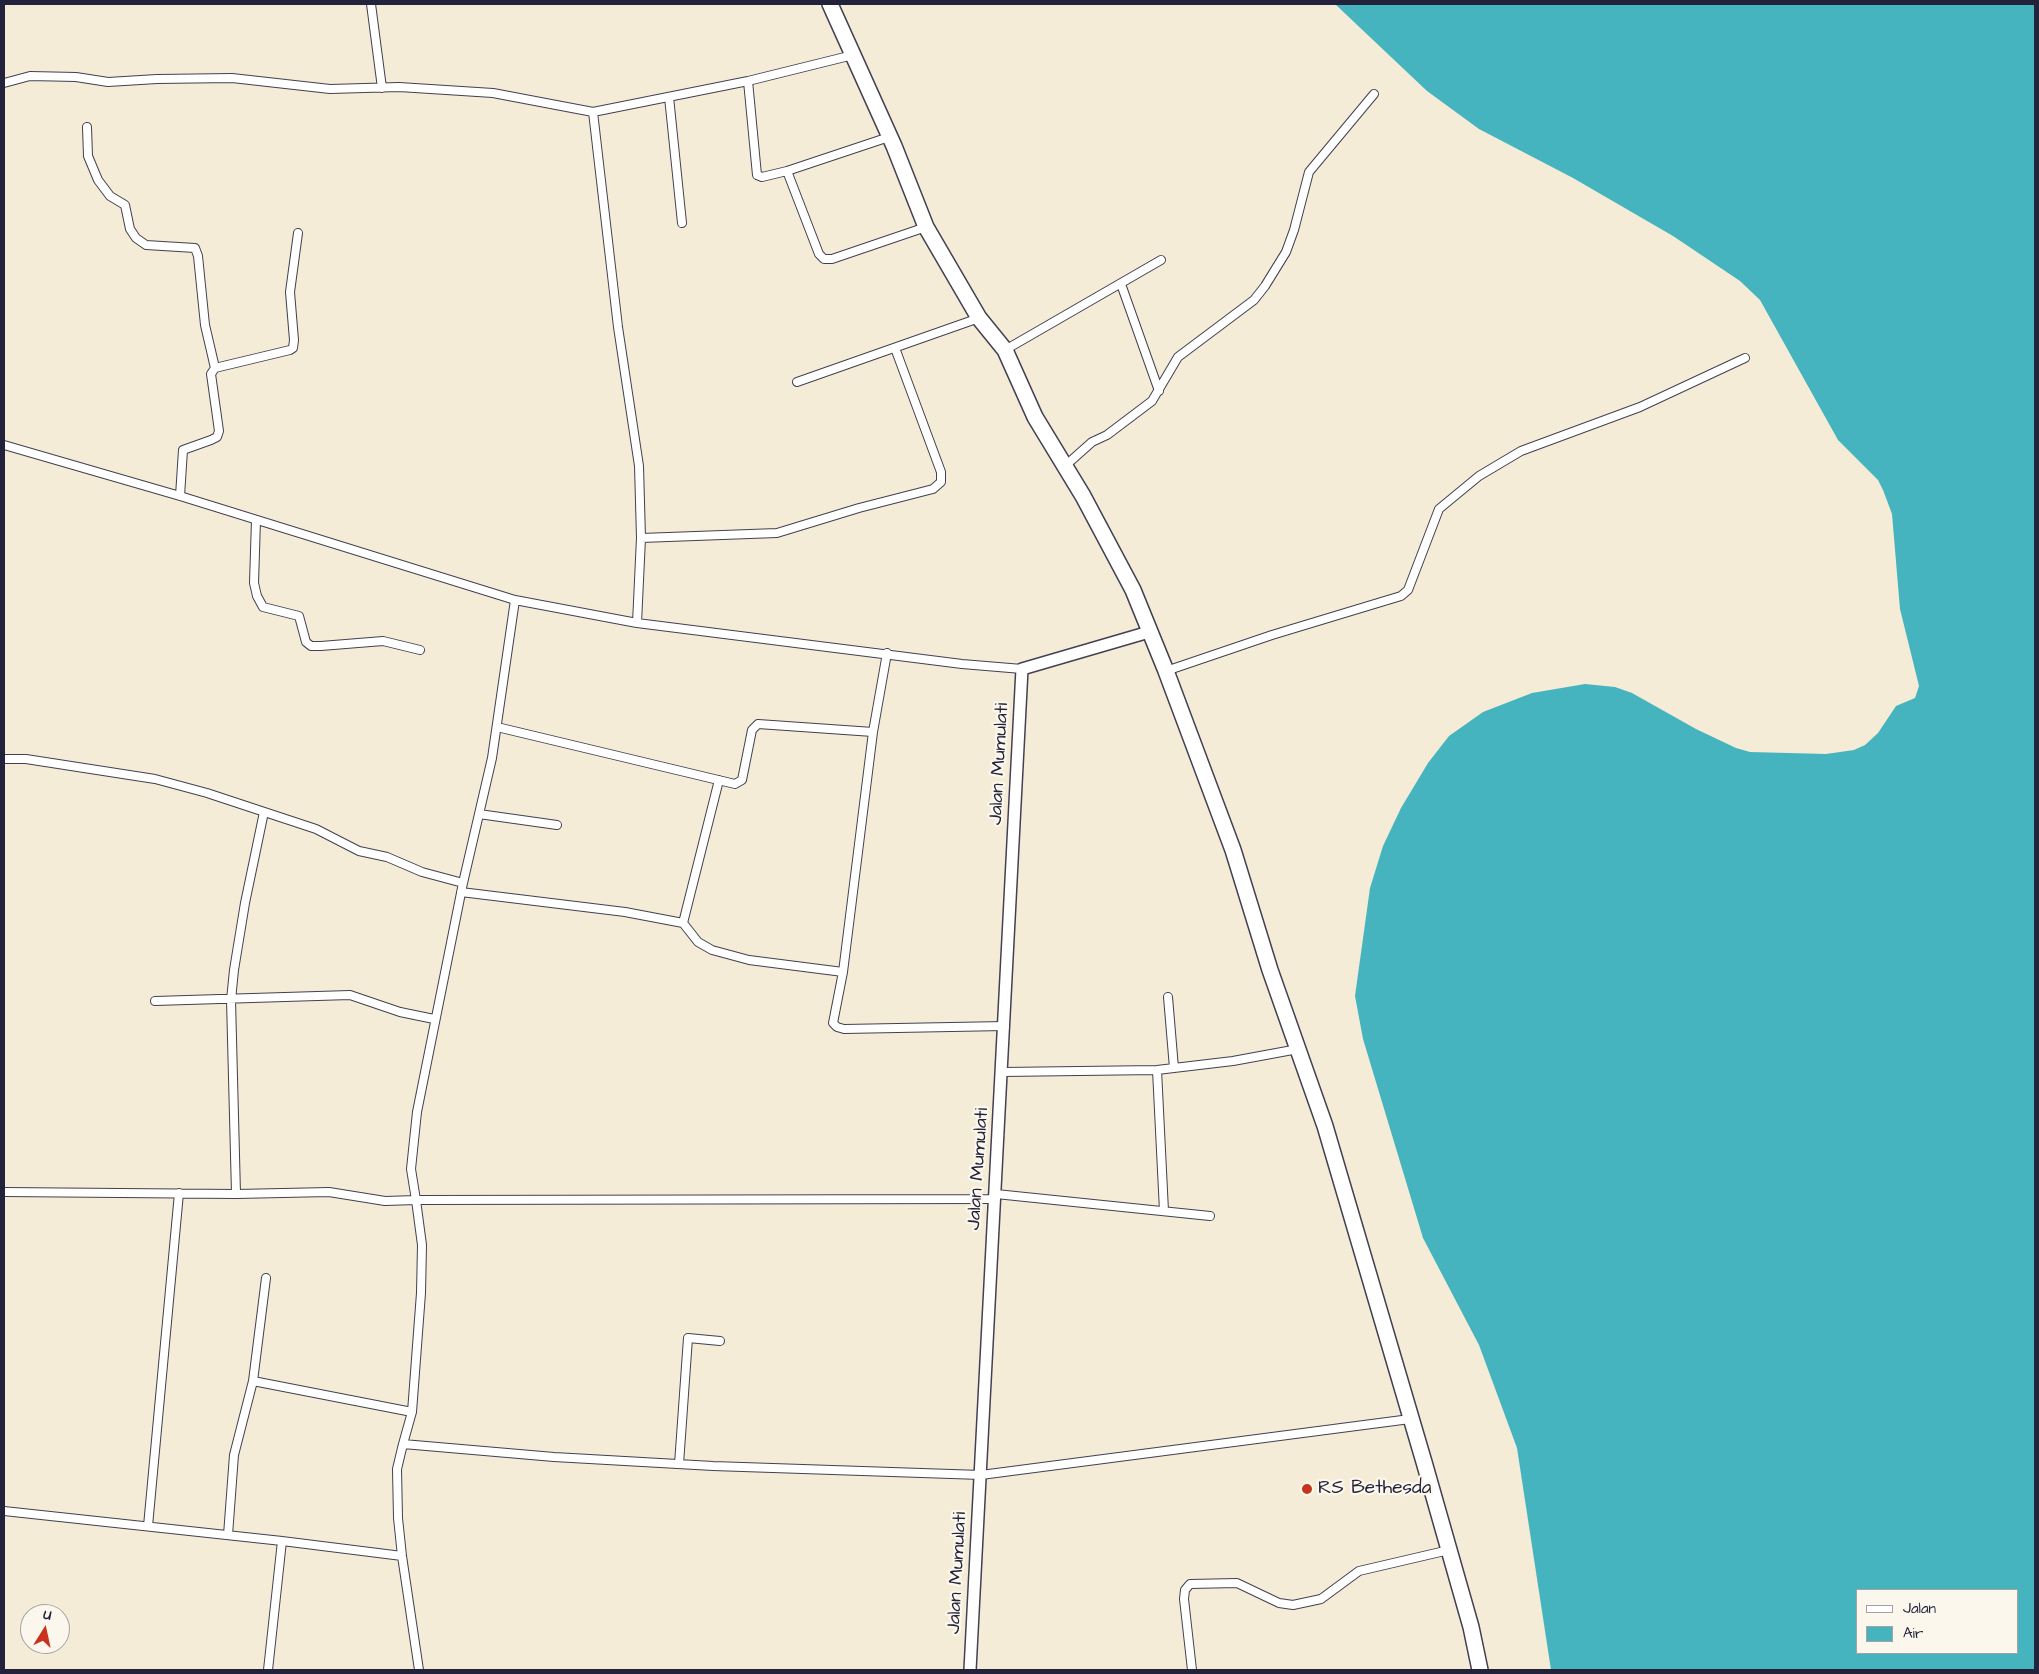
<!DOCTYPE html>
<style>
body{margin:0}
#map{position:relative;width:2039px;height:1674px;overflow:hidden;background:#f4ecd6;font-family:"Architects Daughter",sans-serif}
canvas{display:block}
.frame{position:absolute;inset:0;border:5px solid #22223b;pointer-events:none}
.legend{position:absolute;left:1856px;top:1589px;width:162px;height:65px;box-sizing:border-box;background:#fbf7ec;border:1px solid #a4a2a5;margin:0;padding:6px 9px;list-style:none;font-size:15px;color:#22223b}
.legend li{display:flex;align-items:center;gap:10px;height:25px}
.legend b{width:25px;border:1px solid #a4a2a5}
.north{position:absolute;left:20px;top:1604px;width:50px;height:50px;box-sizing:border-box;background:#fbf7ec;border:1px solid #a4a2a5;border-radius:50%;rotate:10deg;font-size:14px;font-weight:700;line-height:20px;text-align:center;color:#22223b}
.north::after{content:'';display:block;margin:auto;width:18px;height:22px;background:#c8321e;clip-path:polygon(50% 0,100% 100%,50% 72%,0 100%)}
</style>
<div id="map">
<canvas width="2039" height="1674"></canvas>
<div class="frame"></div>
<ul class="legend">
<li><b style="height:6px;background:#fff"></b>Jalan</li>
<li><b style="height:14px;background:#45b4bf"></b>Air</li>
</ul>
<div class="north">U</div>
</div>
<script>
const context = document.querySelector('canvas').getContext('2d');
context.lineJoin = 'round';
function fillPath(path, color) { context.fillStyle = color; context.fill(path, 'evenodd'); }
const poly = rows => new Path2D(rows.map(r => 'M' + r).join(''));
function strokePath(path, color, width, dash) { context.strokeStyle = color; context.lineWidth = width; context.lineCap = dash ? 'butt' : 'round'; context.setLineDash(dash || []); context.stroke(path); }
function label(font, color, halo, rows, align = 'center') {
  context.font = font + ' "Architects Daughter",sans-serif'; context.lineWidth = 4.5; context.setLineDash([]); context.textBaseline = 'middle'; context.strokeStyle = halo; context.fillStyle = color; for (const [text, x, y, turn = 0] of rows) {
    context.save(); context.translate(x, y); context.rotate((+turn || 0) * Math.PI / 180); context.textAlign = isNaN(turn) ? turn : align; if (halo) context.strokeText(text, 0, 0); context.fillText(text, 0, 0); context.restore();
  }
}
fillPath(poly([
 [1335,4,2035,4,2035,1670,1551,1670,1517,1448,1479,1345,1423,1238,1363,1039,1355,996,1370,888,1383,846,1401,808,1428,763,1449,736,1483,712,1532,693,1585,684,1615,687,1632,693,1696,729,1736,748,1750,752,1826,754,1854,750,1865,745,1878,733,1896,706,1915,698,1919,686,1900,609,1892,514,1883,490,1878,480,1838,440,1760,300,1740,281,1673,236,1573,178,1479,129,1427,91],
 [1858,1590,2018,1590,2018,1653,1858,1653]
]), '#45b4bf');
const street = poly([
 [371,4,382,88],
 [748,81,757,175,762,177,787,171],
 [4,83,30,76,76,77,108,82,157,79,232,78,330,89,399,87,493,93,593,112],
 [669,97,682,223],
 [87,127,88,156,98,180,110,196,125,205,130,229,136,238,146,245,195,248,198,256,205,325,215,368],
 [889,137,787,171,819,254,824,259,832,259,926,227],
 [1121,284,1159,391],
 [1005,350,1161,260],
 [797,382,979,318],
 [4,445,180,496,515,600,637,623,962,664,1022,669],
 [1065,466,1092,442,1107,435,1152,401,1178,357,1254,300,1265,286,1286,252,1294,230,1309,172,1374,94],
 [180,496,183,450,211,440,217,437,219,431,211,374,215,368,290,350,293,348,294,340,290,292,298,233],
 [256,520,254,583,257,596,263,607,299,616,306,642,311,646,321,646,383,641,420,650],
 [641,538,777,533,859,508,933,489,941,482,941,472,895,348],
 [515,600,492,758,463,883,417,1112,411,1169,416,1200,995,1199],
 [637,623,641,538,639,466,618,327,593,112,748,81,853,55],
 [887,653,873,732,843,972,833,1023,837,1027,844,1029,1005,1026],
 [1166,671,1272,635,1401,596,1408,590,1439,509,1479,476,1521,451,1640,407,1745,358],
 [497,727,735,784,742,780,752,730,758,724,873,732],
 [4,759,26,759,155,779,207,793,316,829,359,851,387,857,422,872,463,883],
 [479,814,557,825],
 [461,892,625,912,683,923,719,780],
 [683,923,698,942,712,950,749,960,843,972],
 [1168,997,1174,1068],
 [155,1001,350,995,400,1012,434,1019],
 [1157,1070,1164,1211],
 [1002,1072,1157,1070,1233,1061,1298,1049],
 [4,1192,236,1194,329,1192,385,1201,416,1200,422,1245,421,1293,412,1412,403,1444],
 [236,1194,231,1000,234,970,245,903,264,812],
 [996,1194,1210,1216],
 [253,1381,412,1412],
 [679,1464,688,1338,720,1341],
 [4,1511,282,1541,402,1556],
 [148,1526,179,1193],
 [228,1535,234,1455,253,1381,266,1278],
 [268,1670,282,1541],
 [419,1670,402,1556,398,1518,397,1469,403,1444,554,1457,713,1466,981,1475,1410,1419],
 [1192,1670,1184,1599,1185,1590,1190,1584,1237,1583,1279,1603,1293,1605,1321,1599,1359,1571,1449,1550]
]);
const secondary = poly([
 [970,1670,1022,669,1149,632]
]);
const highway = poly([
 [830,4,894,146,926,227,979,318,1005,350,1035,417,1083,496,1133,590,1166,671,1233,850,1270,970,1325,1126,1424,1462,1471,1627,1480,1670]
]);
strokePath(street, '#424052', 10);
strokePath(secondary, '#424052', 14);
strokePath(highway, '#424052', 18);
strokePath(street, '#fff', 8);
strokePath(secondary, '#fff', 11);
strokePath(highway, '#fff', 15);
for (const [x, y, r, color] of [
 [1307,1489,6,"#c8321e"]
]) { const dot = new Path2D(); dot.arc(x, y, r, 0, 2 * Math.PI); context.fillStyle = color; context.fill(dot); strokePath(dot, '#fbf7ec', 2); }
label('19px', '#22223b', '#fbf7ec', [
 ["Jalan Mumulati",1000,764,-87],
 ["Jalan Mumulati",979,1169,-86],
 ["Jalan Mumulati",958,1573,-87]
]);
label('19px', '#22223b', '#fbf7ec', [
 ["RS Bethesda",1318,1489]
], 'left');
</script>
